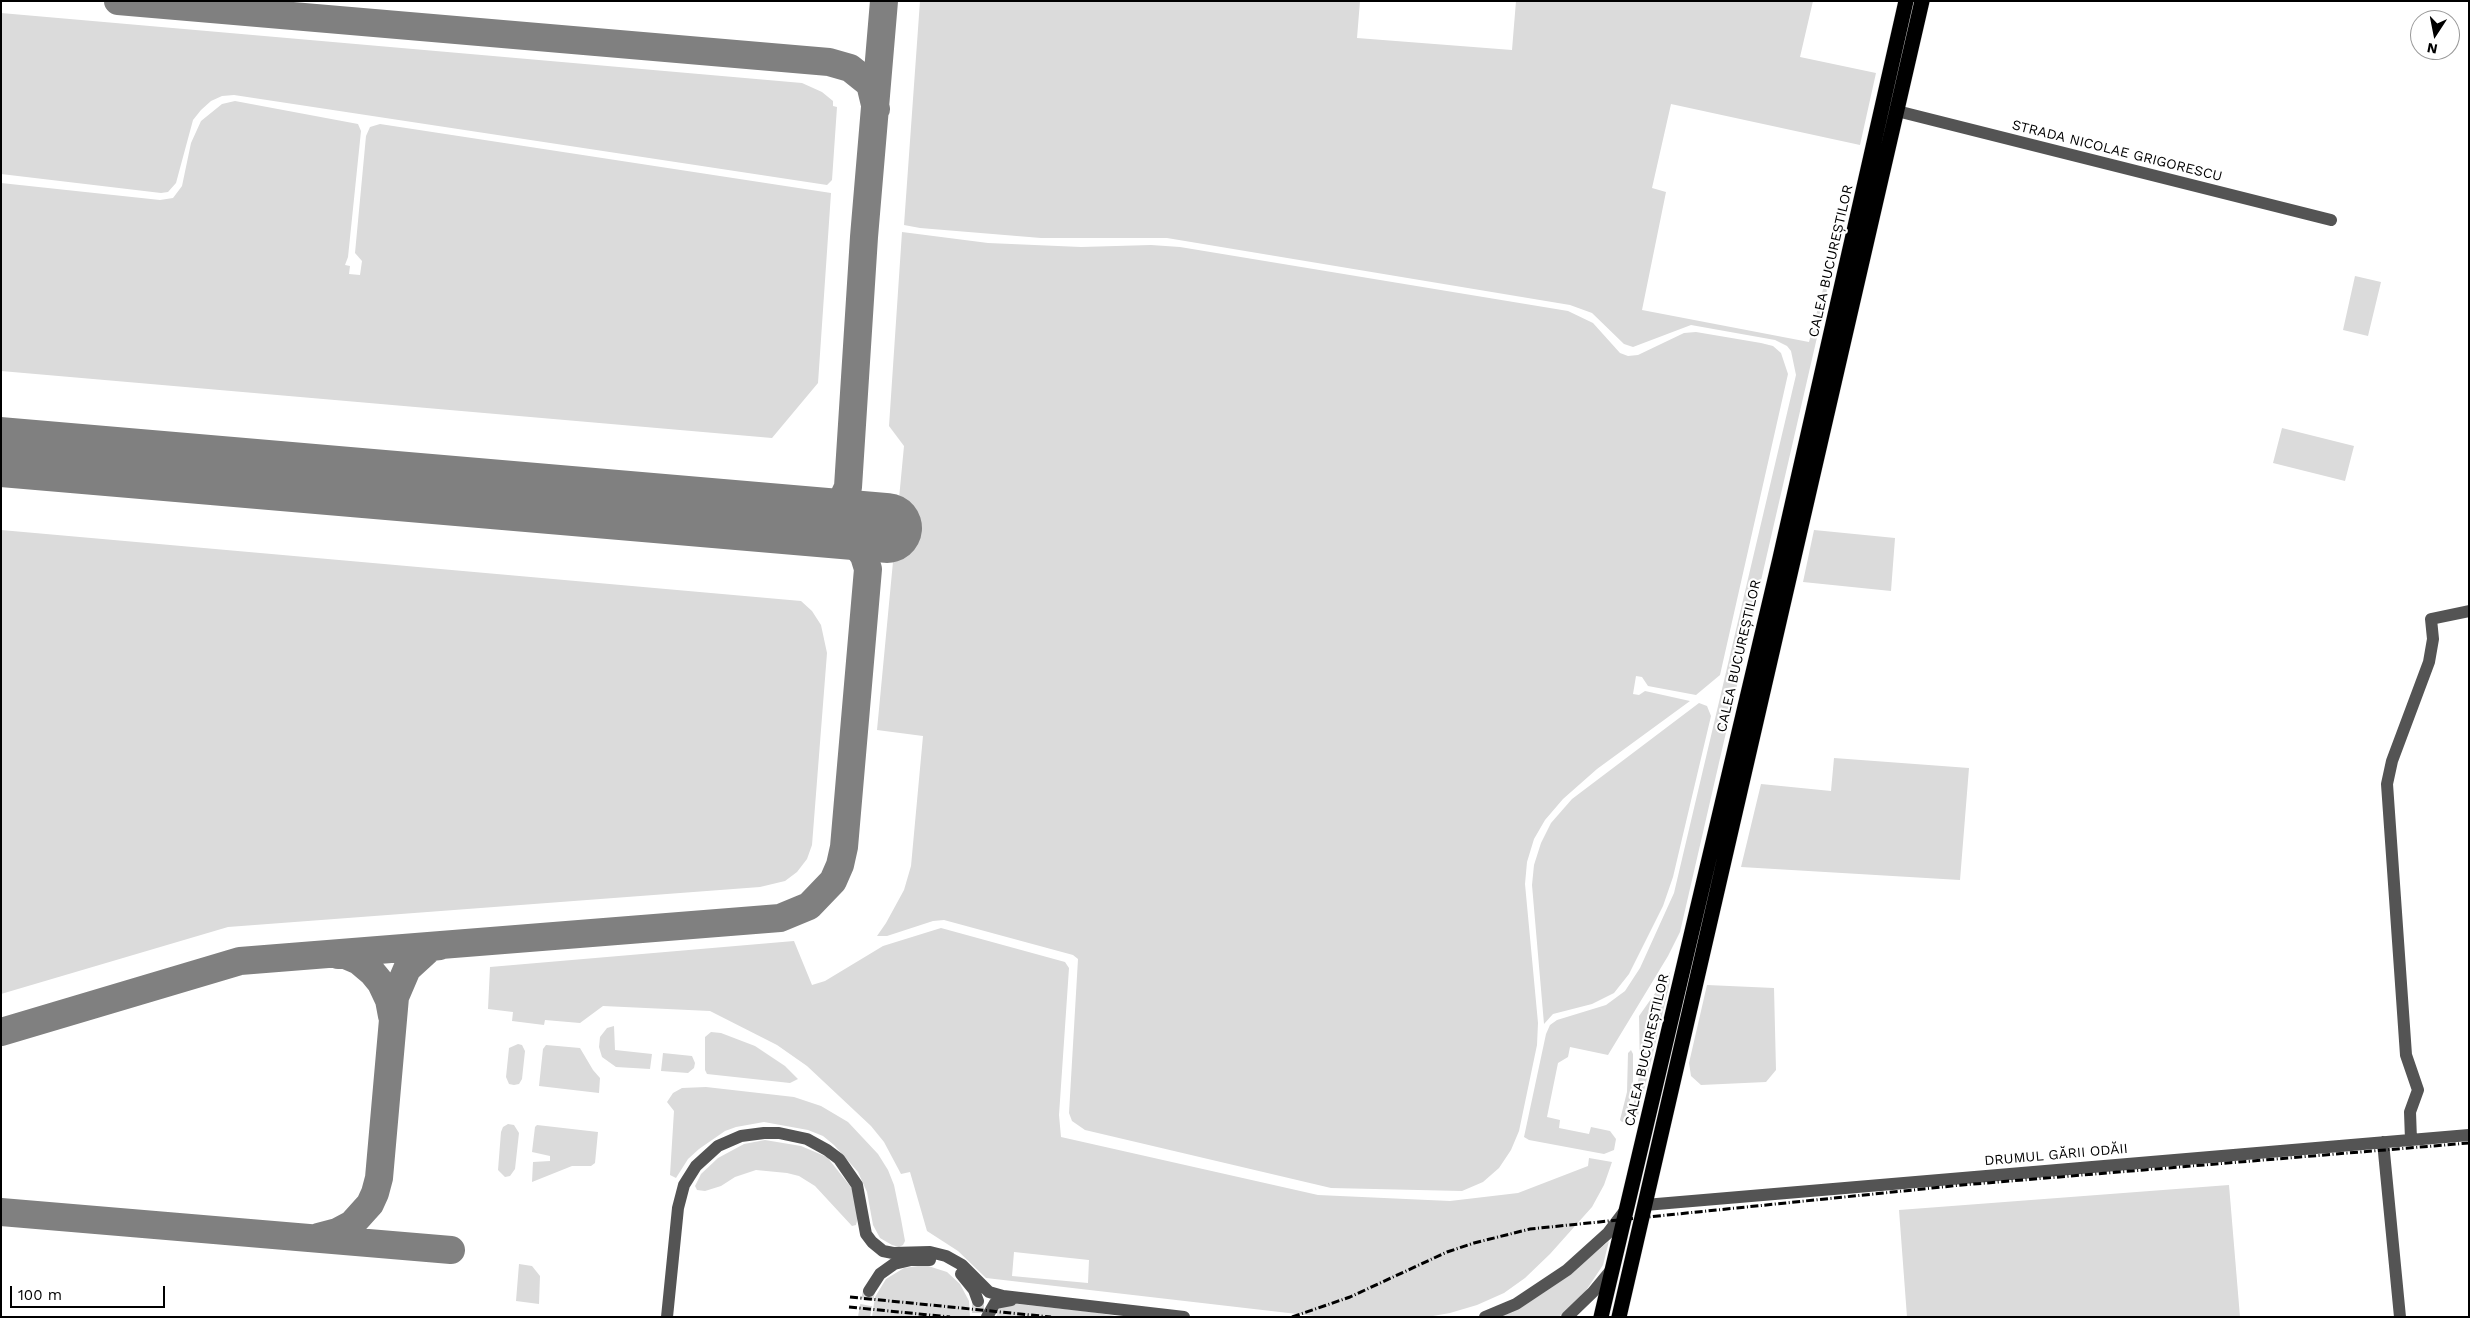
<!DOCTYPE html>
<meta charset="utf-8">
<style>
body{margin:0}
#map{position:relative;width:2470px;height:1318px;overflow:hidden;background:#fff;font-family:"Work Sans",sans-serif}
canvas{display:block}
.frame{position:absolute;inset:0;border:2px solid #000;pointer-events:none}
.north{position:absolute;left:2410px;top:10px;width:50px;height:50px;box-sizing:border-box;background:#fff;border:1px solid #999;border-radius:50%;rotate:191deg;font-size:14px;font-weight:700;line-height:20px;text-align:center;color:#000}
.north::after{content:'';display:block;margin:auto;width:18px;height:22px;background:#000;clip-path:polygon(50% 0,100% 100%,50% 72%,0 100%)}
.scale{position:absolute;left:10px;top:1286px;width:155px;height:22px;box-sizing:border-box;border:2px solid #000;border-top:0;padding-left:6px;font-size:15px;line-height:18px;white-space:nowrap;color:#000;-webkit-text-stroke:4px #fff;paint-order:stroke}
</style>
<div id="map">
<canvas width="2470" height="1318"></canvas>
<div class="frame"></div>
<div class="north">N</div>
<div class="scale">100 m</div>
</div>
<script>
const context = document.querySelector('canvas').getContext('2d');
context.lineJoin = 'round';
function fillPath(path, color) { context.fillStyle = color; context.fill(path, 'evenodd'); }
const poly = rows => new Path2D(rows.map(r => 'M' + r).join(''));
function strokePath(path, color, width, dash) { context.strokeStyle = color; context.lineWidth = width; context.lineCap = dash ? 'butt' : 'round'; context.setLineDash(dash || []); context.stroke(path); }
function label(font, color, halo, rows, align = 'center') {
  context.font = font + ' "Work Sans",sans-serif'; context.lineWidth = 4.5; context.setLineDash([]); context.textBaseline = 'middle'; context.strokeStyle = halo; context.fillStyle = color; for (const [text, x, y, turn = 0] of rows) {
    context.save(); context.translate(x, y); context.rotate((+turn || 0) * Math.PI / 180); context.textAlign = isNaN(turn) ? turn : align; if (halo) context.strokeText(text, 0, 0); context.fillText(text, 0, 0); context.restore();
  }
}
fillPath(poly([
 [920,1,1360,1,1357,38,1512,50,1516,1,1813,1,1800,57,1876,73,1860,145,1671,104,1652,188,1666,192,1642,310,1809,342,1826,278,1827,294,1680,932,1668,956,1608,1055,1570,1047,1568,1057,1558,1063,1547,1117,1560,1120,1559,1128,1589,1134,1591,1127,1610,1131,1616,1139,1614,1150,1604,1154,1529,1140,1524,1137,1546,1034,1550,1025,1557,1020,1606,1005,1625,991,1640,968,1674,893,1796,375,1791,351,1787,346,1775,340,1691,325,1633,347,1624,344,1592,313,1570,305,1167,238,1041,238,920,228,904,225],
 [1,13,802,83,822,92,833,101,833,106,837,107,832,180,827,185,234,95,222,96,211,101,201,110,193,120,176,183,168,192,161,193,1,174],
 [235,101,358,124,361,131,348,257,345,265,350,266,349,274,360,275,362,261,355,253,366,136,370,127,380,124,831,193,818,383,772,438,1,371,1,183,160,200,173,198,182,186,191,143,201,121,222,104],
 [902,232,988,243,1081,247,1151,245,1180,247,1568,311,1593,323,1620,353,1628,356,1638,355,1684,333,1696,332,1761,343,1773,346,1781,353,1788,374,1720,675,1696,695,1648,686,1642,677,1636,676,1633,694,1639,695,1645,691,1690,701,1597,769,1563,799,1545,820,1534,839,1527,862,1525,884,1538,1023,1537,1045,1519,1131,1511,1150,1499,1168,1483,1182,1462,1191,1331,1188,1085,1130,1072,1121,1069,1113,1078,959,1073,955,944,920,933,921,887,936,877,936,886,923,904,890,911,866,923,736,877,730,904,446,889,426],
 [2355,276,2381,282,2368,336,2343,330],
 [2282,428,2354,446,2345,481,2273,463],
 [1,530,801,601,812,611,821,625,827,653,812,845,807,859,797,872,785,881,760,887,228,927,1,994],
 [1814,530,1895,538,1891,591,1803,582],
 [1699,703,1707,706,1711,716,1673,877,1663,906,1629,974,1614,993,1592,1004,1553,1014,1544,1024,1532,885,1534,865,1541,843,1551,823,1572,799],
 [1834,758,1969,768,1960,880,1741,867,1761,784,1831,791],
 [941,928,1065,962,1069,968,1059,1115,1061,1137,1318,1195,1450,1201,1518,1193,1588,1166,1589,1158,1612,1162,1604,1185,1592,1207,1550,1254,1525,1278,1504,1293,1477,1305,1450,1313,1427,1317,1323,1317,986,1278,958,1251,927,1231,910,1172,901,1174,884,1142,871,1126,807,1066,777,1045,710,1011,603,1006,580,1023,545,1020,544,1025,512,1021,513,1012,488,1009,490,967,794,941,812,985,825,981,883,946],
 [1014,1252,1089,1260,1088,1283,1012,1276],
 [1670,972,1670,982,1636,1124,1632,1127,1630,1122,1640,1071,1639,1016],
 [1707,985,1774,988,1776,1070,1766,1082,1701,1085,1691,1076,1689,1063],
 [614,1026,615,1050,652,1054,650,1069,616,1067,602,1057,599,1047,600,1037,607,1028],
 [711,1032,721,1033,755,1046,785,1066,798,1079,790,1083,707,1074,705,1070,705,1037],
 [518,1044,522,1045,525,1051,522,1079,519,1084,514,1085,509,1084,506,1077,509,1048],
 [546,1045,580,1048,593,1070,600,1078,599,1093,539,1086,543,1049],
 [1631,1050,1633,1054,1633,1087,1625,1121,1622,1122,1620,1120,1627,1092,1628,1053],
 [663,1053,692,1056,695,1063,694,1068,688,1073,661,1071],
 [706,1087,794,1097,821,1106,848,1122,878,1154,888,1170,894,1185,901,1219,905,1241,903,1245,899,1247,892,1245,880,1238,873,1225,867,1192,858,1172,834,1145,823,1136,808,1130,764,1122,736,1127,725,1131,699,1149,688,1159,676,1178,670,1175,674,1111,667,1102,673,1093,682,1088],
 [508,1124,514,1125,519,1133,515,1169,510,1176,505,1177,498,1170,501,1132,503,1127],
 [537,1125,598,1132,595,1163,591,1166,572,1166,532,1182,533,1162,550,1161,550,1156,532,1152,535,1127],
 [765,1140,801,1146,827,1157,854,1191,858,1217,856,1225,852,1226,815,1186,799,1176,787,1173,756,1170,735,1177,721,1186,705,1191,697,1190,695,1186,701,1174,718,1158,744,1144],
 [2229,1185,2240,1317,1907,1317,1899,1210],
 [1609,1241,1603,1265,1583,1295,1560,1316,1500,1317,1577,1268],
 [519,1264,532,1266,540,1276,539,1304,516,1301],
 [925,1265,947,1272,960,1284,969,1301,970,1317,872,1317,875,1297,886,1279,904,1268],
 [1009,1303,1092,1312,1122,1317,996,1317,999,1308]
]), '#dbdbdb');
strokePath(poly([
 [118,1,829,62,850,68,870,84,876,109],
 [807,521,832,512,842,500,848,487,864,237,884,1],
 [338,955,345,955,359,961,372,972,381,983,389,1000,392,1016],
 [1,1032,240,961,780,918,809,906,833,881,840,865,844,847,868,569,864,556,847,532,835,527,807,521],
 [1,1212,451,1250],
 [318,1237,337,1232,352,1224,370,1204,375,1193,379,1178,395,997,407,969,431,947,440,946]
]), '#808080', 28);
strokePath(poly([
 [1,452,887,528]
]), '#808080', 70);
strokePath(poly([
 [978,1301,978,1317],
 [864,1317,869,1291]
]), '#d9d9d9', 12, [12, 6]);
const highway = poly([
 [1601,1317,1780,558,1906,1],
 [1619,1317,1922,1]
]);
strokePath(highway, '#dbdbdb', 16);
strokePath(poly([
 [1897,111,2331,220],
 [2411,1140,2410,1112,2418,1090,2406,1055,2387,784,2392,761,2429,662,2433,639,2431,619,2469,611],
 [2383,1142,2400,1317],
 [1645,1205,2469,1135],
 [961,1274,974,1290,978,1301],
 [869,1291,880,1274,894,1264,911,1260,930,1260],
 [667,1317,678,1208,684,1185,696,1166,718,1146,741,1136,764,1133,779,1133,807,1139,827,1150,839,1159,857,1185,866,1234,872,1242,883,1251,893,1253,930,1252,946,1256,962,1265,989,1292,1003,1296,1184,1317],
 [987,1317,995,1303,1011,1300],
 [1485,1317,1516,1304,1567,1270,1608,1233,1624,1212],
 [1567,1317,1593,1292,1612,1269]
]), '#545454', 12);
strokePath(highway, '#000', 15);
strokePath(poly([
 [850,1297,1051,1317],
 [849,1307,950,1317],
 [1292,1317,1350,1297,1447,1252,1474,1243,1530,1229,1962,1185,2469,1143]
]), '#000', 3, [8, 2.5, 1, 2.5]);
label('14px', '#000', '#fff', [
 ["STRADA NICOLAE GRIGORESCU",2117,151,14],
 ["CALEA BUCUREȘTILOR",1831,261,-77],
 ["CALEA BUCUREȘTILOR",1739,656,-77],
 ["CALEA BUCUREȘTILOR",1647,1050,-77],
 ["DRUMUL GĂRII ODĂII",2056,1155,-5]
]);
</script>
